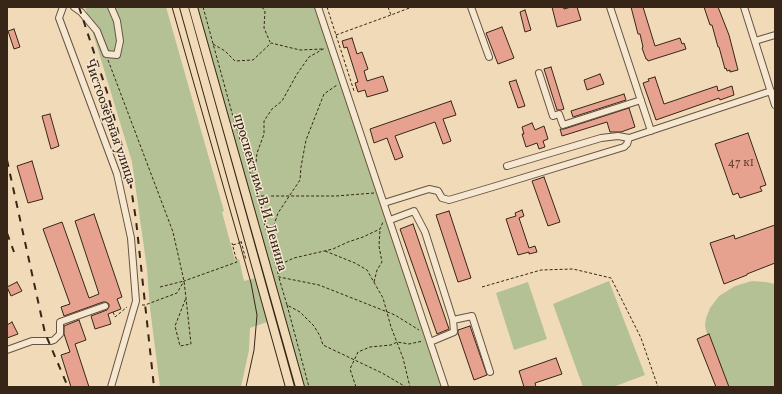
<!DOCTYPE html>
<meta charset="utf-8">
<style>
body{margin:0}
#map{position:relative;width:782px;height:394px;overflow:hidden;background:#f1dab8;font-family:Vollkorn,serif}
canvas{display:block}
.frame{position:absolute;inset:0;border:8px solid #372618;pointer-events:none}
</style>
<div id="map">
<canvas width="782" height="394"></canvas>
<div class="frame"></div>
</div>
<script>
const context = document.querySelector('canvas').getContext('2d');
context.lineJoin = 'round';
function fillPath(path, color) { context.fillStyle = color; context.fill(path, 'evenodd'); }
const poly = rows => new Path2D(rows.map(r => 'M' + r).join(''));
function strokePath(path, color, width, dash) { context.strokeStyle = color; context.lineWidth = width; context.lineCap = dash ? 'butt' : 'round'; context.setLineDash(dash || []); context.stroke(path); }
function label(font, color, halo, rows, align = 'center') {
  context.font = font + ' Vollkorn,serif'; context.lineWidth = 3; context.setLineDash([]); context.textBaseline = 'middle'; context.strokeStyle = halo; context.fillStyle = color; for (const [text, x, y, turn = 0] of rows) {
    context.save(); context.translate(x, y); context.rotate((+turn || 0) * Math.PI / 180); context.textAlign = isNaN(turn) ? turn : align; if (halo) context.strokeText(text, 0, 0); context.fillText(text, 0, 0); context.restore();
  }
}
fillPath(poly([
 [85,7,166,7,224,211,222,212,235,260,239,259,244,281,256,278,267,322,250,328,249,350,241,387,160,387,150,308,147,269,132,162],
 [197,7,316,7,442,387,304,387],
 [609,281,645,375,613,387,583,387,553,304],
 [752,281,766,282,775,284,775,387,716,387,698,338,707,334,705,326,706,318,710,308,719,296,735,286],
 [528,282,547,339,514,350,496,293]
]), '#b3c194');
const building = poly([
 [552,7,563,7,564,9,571,7,577,7,581,20,557,27,552,7],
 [631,7,643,7,655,46,680,38,682,44,684,43,686,49,648,61,647,59,646,59,642,48,643,47,640,34,638,34,631,7],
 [704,7,718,7,729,35,738,70,730,72,730,70,727,71,726,68,725,69,719,47,718,47,712,25,710,25,704,7],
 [525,10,531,30,525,32,520,12,525,10],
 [502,27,514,58,498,64,486,33,502,27],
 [14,29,20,47,14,49,8,31,14,29],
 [352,38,357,54,362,52,368,69,364,71,367,81,383,76,388,91,367,97,365,90,358,92,355,83,358,82,347,47,344,48,342,41,352,38],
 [551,67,564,109,561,110,557,110,544,69,551,67],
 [600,74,604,84,587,90,584,80,600,74],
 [655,77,664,104,717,86,718,91,732,86,734,95,720,100,719,98,656,120,643,83,649,81,648,79,655,77],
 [516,80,525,106,518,108,509,82,516,80],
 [624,94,626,100,573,117,571,111,624,94],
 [451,101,456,115,443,119,451,141,443,144,435,122,395,136,403,157,395,160,387,138,374,143,370,129,451,101],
 [629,108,635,127,621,132,610,132,607,122,562,136,560,129,564,129,629,108],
 [50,114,59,146,51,149,42,116,50,114],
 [532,123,535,130,544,126,548,139,543,141,545,147,539,149,537,143,526,147,522,134,524,134,522,127,532,123],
 [748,133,766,185,760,187,762,191,740,198,738,193,733,195,715,144,748,133],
 [32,161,43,199,28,203,17,166,32,161],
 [544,177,560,222,548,226,532,181,544,177],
 [522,210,524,216,519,218,529,248,535,246,537,252,529,254,529,252,518,255,506,219,516,216,515,213,522,210],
 [449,211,471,278,458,282,436,215,449,211],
 [94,214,122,297,117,299,121,309,108,314,111,324,95,329,91,316,107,310,109,307,109,304,106,302,103,302,64,316,61,307,70,304,43,229,62,222,89,298,99,294,75,221,94,214],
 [413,224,449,329,437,334,400,229,413,224],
 [775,225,775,263,747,274,747,275,724,284,710,243,734,235,735,239,775,225],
 [17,282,22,291,11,296,7,287,17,282],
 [79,320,86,340,75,344,89,387,71,387,61,355,70,352,64,334,64,326,79,320],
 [12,322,18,334,7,338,7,325,12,322],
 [470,326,487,375,474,380,458,333,458,330,470,326],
 [709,334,729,387,716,387,697,339,709,334],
 [556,358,562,374,535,383,536,387,524,387,519,371,556,358]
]);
fillPath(building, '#e6a18f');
strokePath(building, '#372618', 1);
const minor = poly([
 [63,7,59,18,117,174,131,238,136,301,111,387],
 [74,7,81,12,97,31,106,54,117,55,120,41,117,21,111,7],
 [318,7,445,387],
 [471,7,489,57],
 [610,7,651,131],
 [744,7,775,105],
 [755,41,775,35],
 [539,73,553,116,559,114,563,125,641,100],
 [507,166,601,138,618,136,629,138],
 [384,203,429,189,438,191,442,198,449,200,496,186,624,147,627,144,629,138,771,91],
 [390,220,414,211,425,232,453,320,454,332,430,342],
 [453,320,472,316,490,372],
 [7,350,32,341,51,341,54,340,60,334,60,322,105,306]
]);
const major = poly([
 [184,7,290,387],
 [193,7,300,387]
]);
strokePath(minor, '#665340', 8);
strokePath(major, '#372618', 10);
strokePath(poly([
 [203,7,232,113,257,195],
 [262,7,265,11,264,28,270,42],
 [327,7,354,91],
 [388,7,391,15,412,7],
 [336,35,391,15],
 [213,44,225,51,235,61,253,60,271,43,300,50,322,49],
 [108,60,173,232,184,281,186,298,191,344,180,346,175,326,186,298],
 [251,176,256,163,257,153,264,134,264,121,272,109,282,101,297,74,309,57,325,48],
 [374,193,336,196,257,196,279,277,319,285,395,315,419,330],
 [268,234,274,225,278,213,300,180,301,167,306,140,324,94,337,85],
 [241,241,246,260],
 [233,245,242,242],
 [325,251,355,263,367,270,383,298,391,327,403,358,410,387],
 [278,269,283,263,294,258,333,249,348,242,363,237,380,229,383,222],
 [279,278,287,305,300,312,314,326,320,336,323,345,382,373,406,387],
 [374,282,377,270,382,262,379,246,380,229],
 [160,287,184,281],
 [482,287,541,270,573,269,611,278,641,338,658,387],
 [142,305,145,305,177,293,184,281,237,262,232,243],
 [287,305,309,387],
 [113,312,115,317,127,307],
 [356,387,350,369,358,352,370,347,391,345,397,342,409,344,423,341]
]), '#372618', 1, [3, 2]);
strokePath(minor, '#f6e7d1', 6);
strokePath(major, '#f1dab8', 8);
strokePath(poly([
 [172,7,251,283,257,315,254,350,246,387]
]), '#372618', 1);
strokePath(poly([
 [79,7,107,92,128,168,136,220,154,387],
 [7,160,45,333,68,387],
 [7,233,14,252]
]), '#372618', 2, [7, 7]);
label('12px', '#634536', null, [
 ["47 к1",741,164]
]);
label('14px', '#372618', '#f6e7d1', [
 ["Чистоозёрная улица",109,122,71],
 ["проспект им. В.И. Ленина",259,193,74]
]);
</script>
